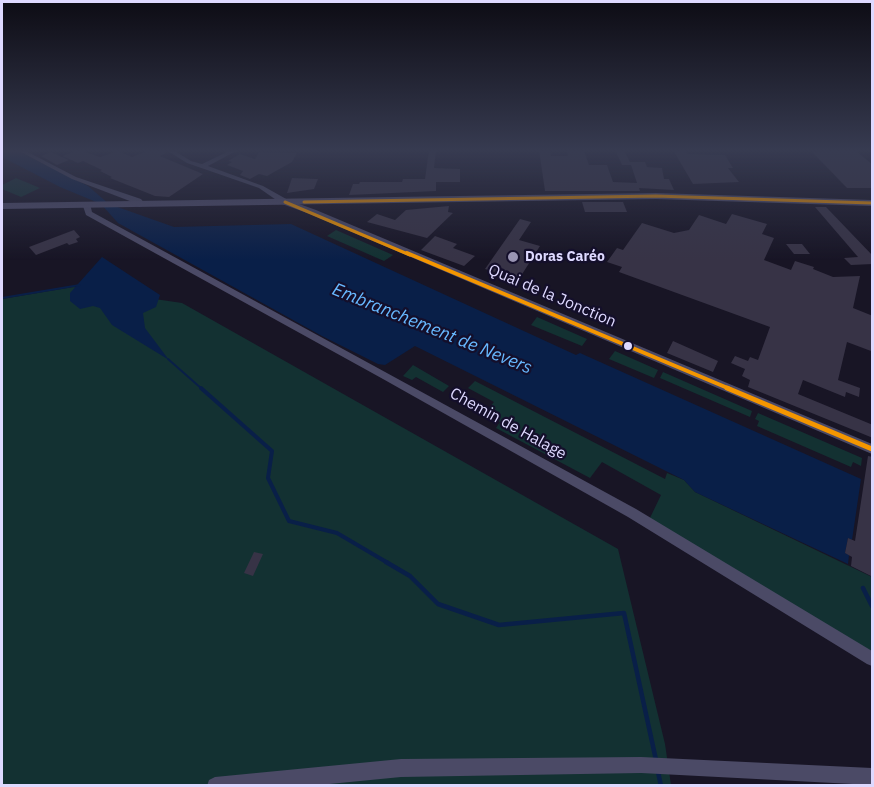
<!DOCTYPE html>
<meta charset="utf-8">
<style>
body{margin:0}
#map{position:relative;width:874px;height:787px;overflow:hidden;background:#181525;font-family:"IBM Plex Sans",sans-serif}
canvas{display:block}
.frame{position:absolute;inset:0;border:3px solid #ded9ff;pointer-events:none}
</style>
<div id="map">
<canvas width="874" height="787"></canvas>
<div class="frame"></div>
</div>
<script>
const context = document.querySelector('canvas').getContext('2d');
context.lineJoin = 'round';
function fillPath(path, color) { context.fillStyle = color; context.fill(path, 'evenodd'); }
const poly = rows => new Path2D(rows.map(r => 'M' + r).join(''));
function strokePath(path, color, width, dash) { context.strokeStyle = color; context.lineWidth = width; context.lineCap = dash ? 'butt' : 'round'; context.setLineDash(dash || []); context.stroke(path); }
function label(font, color, halo, rows, align = 'center') {
  context.font = font + ' "IBM Plex Sans",sans-serif'; context.lineWidth = 4.5; context.setLineDash([]); context.textBaseline = 'middle'; context.strokeStyle = halo; context.fillStyle = color; for (const [text, x, y, turn = 0] of rows) {
    context.save(); context.translate(x, y); context.rotate((+turn || 0) * Math.PI / 180); context.textAlign = isNaN(turn) ? turn : align; if (halo) context.strokeText(text, 0, 0); context.fillText(text, 0, 0); context.restore();
  }
}
fillPath(poly([
 [16,178,40,188,21,197,2,189,2,185],
 [336,230,393,255,384,261,327,236],
 [73,287,182,303,618,549,665,744,671,785,2,786,2,299],
 [537,317,587,339,582,346,531,325],
 [615,351,658,370,654,378,609,359],
 [413,365,449,386,443,392,416,377,412,380,403,376],
 [663,372,752,411,750,417,660,378],
 [475,381,665,479,667,473,684,480,695,492,872,577,872,652,649,520,661,495,602,462,590,478,496,428,500,422,457,399,463,394,489,408,494,402,468,388],
 [758,413,862,458,861,466,853,462,851,467,757,426,759,421,755,419]
]), '#133132');
fillPath(poly([
 [2,150,16,150,88,186,109,204,174,227,291,224,576,355,580,353,861,479,852,540,848,538,845,553,849,555,848,564,695,492,684,480,415,346,385,365,378,364,322,336,118,223,101,204,60,187,2,157],
 [102,257,160,295,156,307,143,313,145,328,169,360,112,325,100,308,93,306,80,309,70,301,70,293]
]), '#091f48');
strokePath(poly([
 [2,298,80,285],
 [168,359,202,389]
]), '#091f48', 2);
strokePath(poly([
 [201,388,272,451,268,478,289,521,337,533,388,563]
]), '#091f48', 4);
strokePath(poly([
 [386,562,410,576,438,604,499,625,624,613,656,760],
 [863,588,872,606],
 [658,772,661,786]
]), '#091f48', 4.5);
fillPath(poly([
 [79,150,100,157,118,151,132,157,149,150,164,150,166,153,160,156,203,174,169,197,155,196,110,178,112,177,100,171,102,170,83,161,78,163,62,156],
 [429,150,436,151,434,168,460,169,460,182,436,182,436,191,349,195,353,184,359,184,360,182,402,182,403,179,425,179],
 [539,150,550,150,551,156,568,156,567,151,584,151,589,165,607,165,613,182,637,183,631,165,622,165,615,150,624,150,630,162,645,162,647,167,662,168,664,179,669,179,674,190,639,188,638,185,640,191,545,191],
 [673,150,685,150,687,154,725,155,733,168,728,168,739,182,693,184],
 [856,151,873,165,873,188,847,188,812,152],
 [51,152,69,160,57,165,41,156],
 [259,152,297,153,292,162,267,176,259,174,250,179,240,175,243,171,227,165,232,162,228,161,240,154,255,159],
 [292,178,318,179,314,189,287,193],
 [582,202,623,202,627,212,585,212],
 [449,206,448,212,453,213,427,238,367,222,377,214,395,220,406,210],
 [815,207,826,207,873,256,873,264,851,265,844,258,858,257],
 [732,214,767,224,762,234,774,238,764,260,791,270,795,261,814,267,813,269,833,277,860,276,853,308,873,316,871,351,847,342,838,380,860,388,859,397,846,392,845,397,803,380,798,394,873,425,873,438,748,387,750,380,742,376,745,369,731,363,735,356,748,361,750,357,758,360,770,327,619,272,622,267,607,262,617,248,623,250,642,223,674,233,689,230,699,215,726,224],
 [520,219,531,222,519,240,540,246,519,279,485,269],
 [74,230,80,237,76,239,78,242,69,245,67,243,36,255,29,247],
 [435,236,457,244,453,248,475,256,464,266,421,250],
 [786,244,802,244,810,254,794,254],
 [673,341,718,361,713,372,667,353],
 [868,456,873,457,873,577,851,566,852,557,845,553,848,538,855,541],
 [254,552,263,554,253,576,244,573]
]), '#373346');
fillPath(poly([
 [17,150,24,150,76,177,141,199,146,205,139,207,135,203,72,179,17,150],
 [166,150,173,150,191,161,202,164,231,150,238,150,208,166,263,186,288,200,316,210,872,444,872,454,310,214,282,204,259,188,187,163,166,150],
 [84,204,90,204,92,212,636,509,872,651,872,666,867,664,628,517,383,379,86,215,83,206,84,204],
 [641,757,872,768,872,785,641,773,401,777,309,786,207,786,209,780,215,777,401,759,641,757]
]), '#4b4a66');
fillPath(poly([
 [656,193,872,200,872,206,656,199,2,209,2,203,656,193]
]), '#4f4d6b');
strokePath(poly([
 [285,202,410,255],
 [304,202,656,196,872,203]
]), '#f49600', 3);
strokePath(poly([
 [407,253,730,389]
]), '#f49600', 4);
strokePath(poly([
 [727,388,872,449]
]), '#f49600', 5);
const sky = context.createLinearGradient(0, 0, 0, 260);
sky.addColorStop(0, '#0d0c14');
sky.addColorStop(0.58, '#373b51');
sky.addColorStop(1, '#373b5100');
context.fillStyle = sky;
context.fillRect(0, 0, 874, 260);
for (const [x, y, r, color] of [
 [513,257,6,"#9994b3"],
 [628,346,5,"#ded9ff"]
]) { const dot = new Path2D(); dot.arc(x, y, r, 0, 2 * Math.PI); context.fillStyle = color; context.fill(dot); strokePath(dot, '#140f2b', 2); }
label('bold 14px', '#ded9ff', '#140f2b', [
 ["Doras Caréo",525,257]
], 'left');
label('16px', '#ded9ff', '#140f2b', [
 ["Quai de la Jonction",552,296,23],
 ["Chemin de Halage",508,424,29]
]);
label('italic 18px', '#67b8ff', '#140f2b', [
 ["Embranchement de Nevers",432,329,22]
]);
</script>
